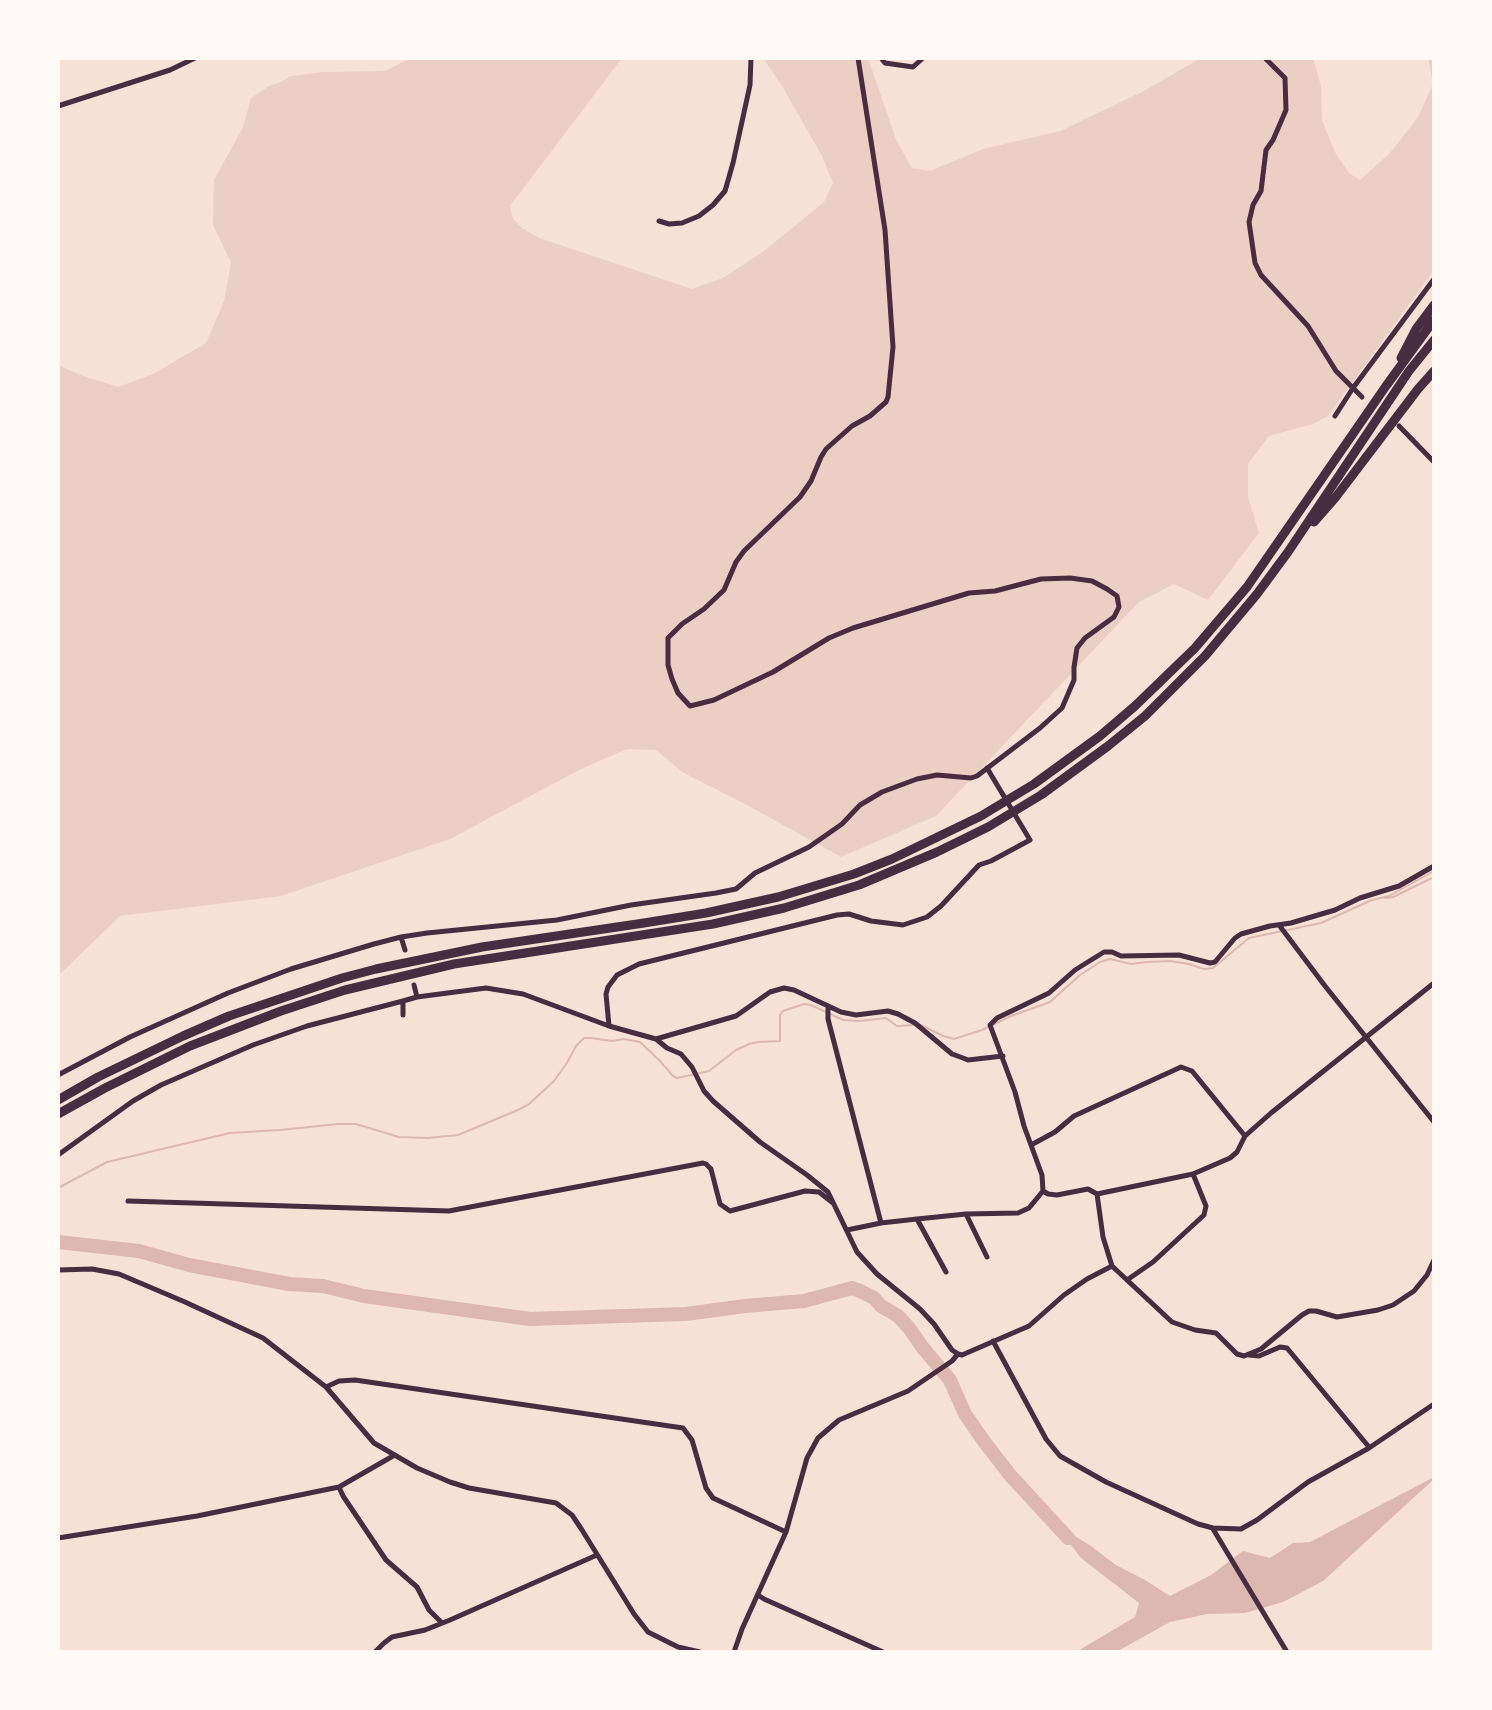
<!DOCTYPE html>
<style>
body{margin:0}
#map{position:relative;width:1492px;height:1710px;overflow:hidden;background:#f7e1d7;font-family:Lato,sans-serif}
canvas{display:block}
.frame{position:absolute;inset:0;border:60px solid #fffaf5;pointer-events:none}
</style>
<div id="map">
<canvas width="1492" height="1710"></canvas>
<div class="frame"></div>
</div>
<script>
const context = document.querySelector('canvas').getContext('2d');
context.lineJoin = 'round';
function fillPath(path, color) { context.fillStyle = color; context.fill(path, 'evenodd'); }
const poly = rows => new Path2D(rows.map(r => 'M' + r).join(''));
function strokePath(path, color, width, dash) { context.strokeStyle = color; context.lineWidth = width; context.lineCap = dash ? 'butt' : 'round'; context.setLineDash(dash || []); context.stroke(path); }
fillPath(poly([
 [411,58,622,58,510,206,513,219,522,228,539,238,692,289,723,278,764,251,824,202,833,183,822,156,782,86,763,58,868,58,897,142,912,168,930,171,983,149,1060,131,1142,92,1201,58,1313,58,1321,86,1322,120,1335,152,1349,173,1360,180,1390,153,1418,117,1433,84,1428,58,1434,58,1434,270,1328,416,1313,424,1269,436,1248,464,1248,497,1259,533,1208,600,1174,584,1139,602,936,816,841,857,749,806,682,772,656,750,627,749,581,769,450,839,281,896,120,916,58,976,58,365,83,376,118,387,153,374,206,343,224,301,231,262,213,225,214,180,243,127,251,98,269,86,281,82,290,76,323,72,385,71]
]), '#ebcfc5');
fillPath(poly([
 [1434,1477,1434,1479,1323,1581,1283,1602,1245,1613,1207,1614,1170,1622,1116,1652,1076,1652,1135,1617,1139,1603,1081,1558,1054,1523,1091,1546,1116,1565,1145,1580,1170,1596,1211,1575,1243,1551,1270,1558,1293,1543,1310,1542]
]), '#dcb8b0');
strokePath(poly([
 [1385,898,1393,897,1434,877],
 [921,1025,943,1036,954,1039,982,1030,1011,1016,1050,1002,1080,975,1100,962,1110,959,1131,964,1147,962,1170,961,1189,964,1204,969,1213,968,1249,938,1321,923,1372,900,1389,896,1434,871],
 [58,1188,107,1162,230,1133,280,1130,338,1124,356,1124,399,1137,428,1138,458,1135,518,1110,529,1104,554,1081,567,1063,576,1046,584,1038,591,1038,612,1041,624,1039,640,1042,660,1061,673,1076,677,1078,709,1071,736,1050,749,1044,758,1042,780,1041,780,1015,783,1011,804,1004,811,1005,843,1020,859,1021,886,1018,897,1026,915,1025]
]), '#dcb8b0', 2);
strokePath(poly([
 [58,1242,139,1251,189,1265,289,1284,323,1286,364,1296,530,1319,686,1314,745,1306,804,1301,852,1288,860,1291,874,1298,881,1306,898,1316,909,1328,923,1348,950,1380,965,1414,983,1440,1010,1475,1068,1538]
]), '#dcb8b0', 14);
strokePath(poly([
 [881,58,885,63,913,67,923,58],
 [1265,58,1285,78,1286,110,1273,140,1266,150,1261,191,1253,205,1249,222,1255,263,1261,275,1308,326,1336,371,1362,397],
 [58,106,170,70,195,58],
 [659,221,669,224,682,223,699,216,713,205,725,191,733,163,750,85,751,58],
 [1335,416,1353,388,1434,279],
 [1399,426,1434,462],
 [1279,925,1325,986,1434,1122],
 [401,937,405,950],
 [414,985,417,997],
 [403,1001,417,997,486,988,523,994,609,1026,656,1039,667,1048,681,1054,692,1067,704,1091,713,1101,760,1142,807,1175,828,1192,857,1252,877,1274,920,1309,934,1324,952,1350,958,1354,962,1355,1029,1326,1064,1295,1087,1279,1112,1266,1103,1237,1097,1194,1088,1189,1057,1195,1048,1194,1043,1191,1029,1208,1018,1213,966,1214,917,1219,881,1223,847,1230],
 [828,1008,828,1019,881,1223],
 [609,1026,606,994,608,987,617,975,639,964,837,915,849,914,871,921,903,925,927,917,941,906,979,865,991,861,1030,840,987,768],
 [656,1039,736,1016,770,992,784,988,794,990,841,1012,856,1015,888,1011,898,1014,915,1023,952,1054,963,1058,968,1060,1003,1056],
 [58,1075,130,1037,228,993,291,969,374,944,401,937,427,933,557,920,631,905,716,893,736,889,755,873,809,847,842,824,860,805,882,792,917,779,937,775,971,778,977,776,1040,728,1062,708,1074,680,1074,667,1077,648,1085,638,1114,617,1119,607,1117,596,1107,589,1092,581,1070,578,1041,579,995,591,969,593,853,628,829,638,773,672,714,700,690,706,678,693,672,679,668,665,668,638,682,624,704,609,724,590,736,562,744,551,800,497,811,481,821,457,826,449,852,426,870,416,886,402,888,397,893,347,885,230,858,58],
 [1031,1145,1055,1132,1074,1116,1181,1067,1192,1071,1245,1136],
 [58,1155,133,1101,161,1085,253,1045,307,1026,403,1001,403,1015],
 [1043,1191,1042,1175,1024,1126,1015,1092,990,1025,997,1018,1049,993,1075,970,1104,952,1112,952,1121,956,1179,955,1210,963,1215,962,1235,938,1241,934,1270,926,1291,923,1335,910,1360,898,1399,886,1434,866],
 [1097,1194,1193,1174,1230,1158,1237,1152,1245,1136,1271,1113,1434,983],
 [128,1201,449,1211,703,1163,706,1164,711,1169,720,1204,730,1211,805,1191,819,1192,833,1203],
 [966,1214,987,1257],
 [917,1219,946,1272],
 [1112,1266,1172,1322,1195,1330,1216,1333,1237,1354,1244,1356,1261,1349,1302,1315,1309,1311,1316,1311,1337,1317,1378,1310,1393,1305,1414,1291,1427,1275,1434,1260],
 [58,1270,92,1269,119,1274,185,1302,263,1338,326,1387,374,1443,417,1468,450,1482,469,1488,556,1503,572,1515,582,1530,634,1614,648,1632,678,1647,700,1652],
 [1127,1280,1153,1262,1204,1215,1206,1206,1193,1174],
 [993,1341,1046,1439,1060,1456,1106,1482,1198,1524,1213,1528,1241,1529,1257,1520,1308,1482,1369,1448,1434,1404],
 [1249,1355,1259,1356,1280,1347,1287,1348,1369,1447],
 [326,1387,339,1381,355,1380,683,1428,692,1440,706,1488,713,1498,786,1532],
 [339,1487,343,1496,386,1560,417,1587,429,1610,442,1623],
 [1213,1529,1287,1652],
 [58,1538,197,1516,339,1487,393,1456],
 [758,1595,764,1599,883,1652],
 [375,1652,384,1643,392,1637,425,1630,450,1620,597,1555],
 [734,1652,742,1629,786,1532,807,1458,818,1438,839,1420,908,1391,952,1361,958,1354]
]), '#4a2c40', 5);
strokePath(poly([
 [1401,358,1416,329,1434,305],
 [1314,522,1335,498,1418,389,1434,371],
 [58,1100,98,1077,183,1036,229,1016,342,978,376,969,482,947,644,923,706,913,778,897,854,874,892,859,981,816,1034,784,1100,736,1135,706,1195,648,1247,587,1386,386,1434,320],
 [58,1114,105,1088,190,1046,281,1011,345,990,454,964,713,924,784,908,859,885,937,852,988,827,1041,795,1108,746,1145,716,1205,656,1257,594,1288,552,1409,371,1434,340]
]), '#4a2c40', 9);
</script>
